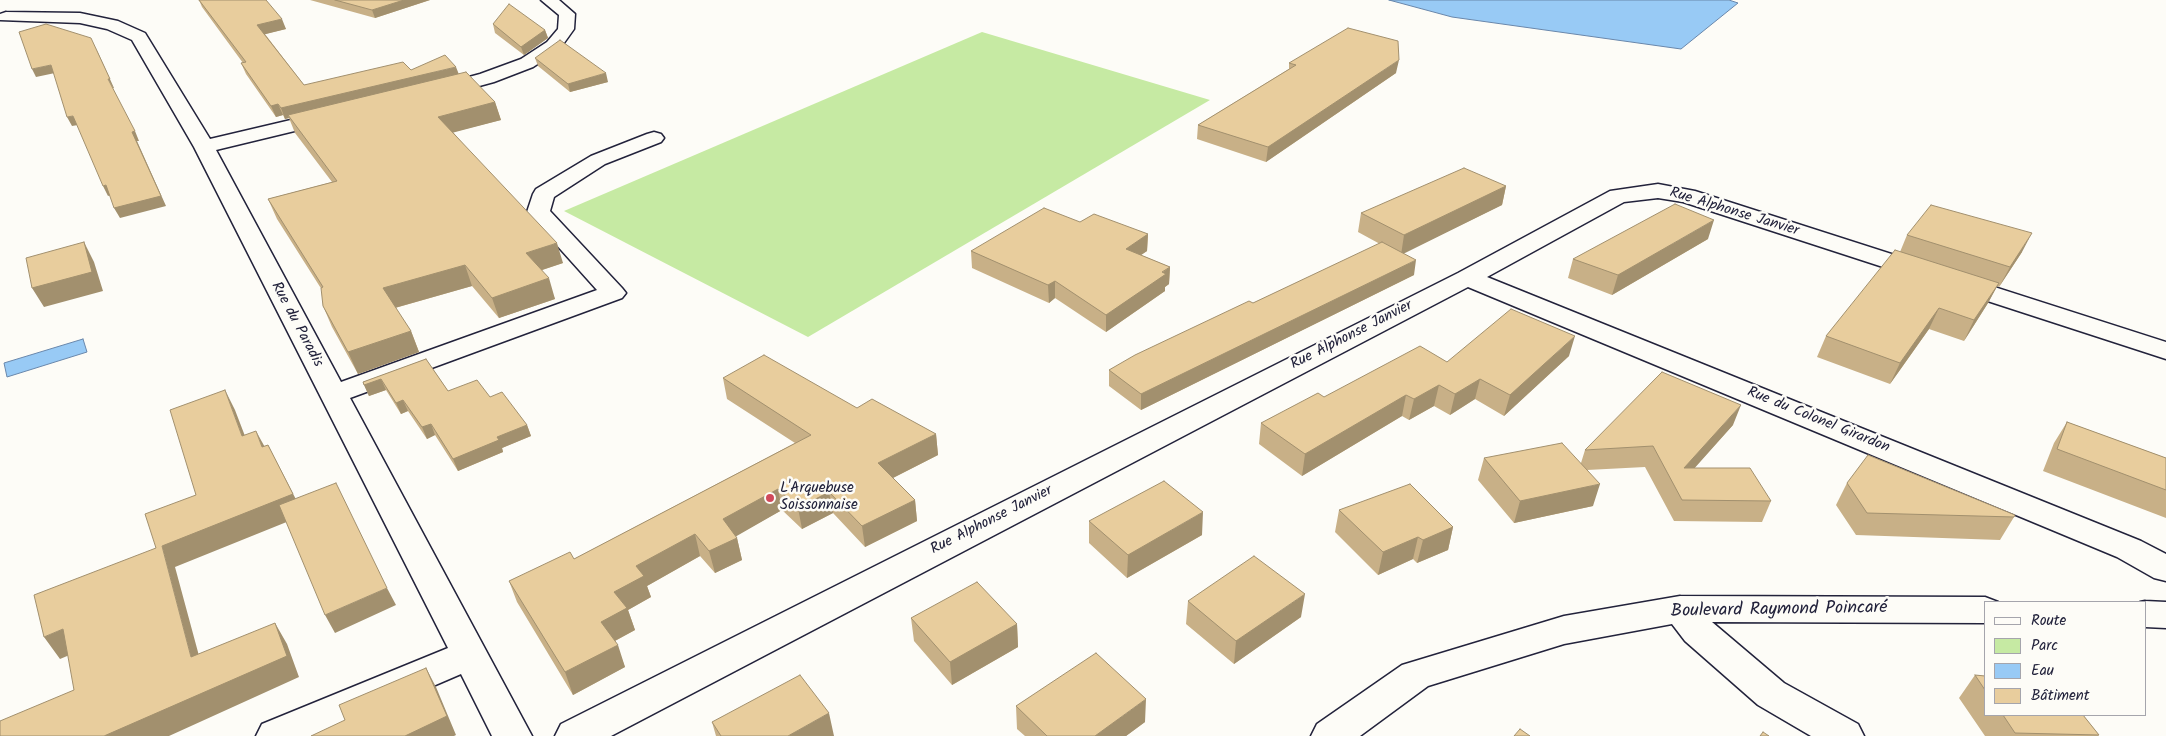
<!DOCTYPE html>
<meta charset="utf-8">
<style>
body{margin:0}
#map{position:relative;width:2166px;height:736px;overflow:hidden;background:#fdfcf7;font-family:Kalam,sans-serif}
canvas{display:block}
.legend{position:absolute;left:1984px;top:601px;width:162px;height:115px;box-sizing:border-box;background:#fdfcf7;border:1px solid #a5a5ac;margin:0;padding:6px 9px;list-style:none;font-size:15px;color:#22223b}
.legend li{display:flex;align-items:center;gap:10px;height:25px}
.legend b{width:25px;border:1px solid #a5a5ac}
</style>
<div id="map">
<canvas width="2166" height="736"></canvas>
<ul class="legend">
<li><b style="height:6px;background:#fdfcf7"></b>Route</li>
<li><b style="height:14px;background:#c6eaa3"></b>Parc</li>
<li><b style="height:14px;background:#98caf5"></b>Eau</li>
<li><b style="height:14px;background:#e8cd9d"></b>Bâtiment</li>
</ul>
</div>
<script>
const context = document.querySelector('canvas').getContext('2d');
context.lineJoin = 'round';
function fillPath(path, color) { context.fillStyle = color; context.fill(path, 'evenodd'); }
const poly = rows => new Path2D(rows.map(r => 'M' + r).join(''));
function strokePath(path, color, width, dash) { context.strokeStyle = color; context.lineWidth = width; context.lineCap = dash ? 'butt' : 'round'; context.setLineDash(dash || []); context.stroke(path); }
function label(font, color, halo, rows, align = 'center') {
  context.font = font + ' Kalam,sans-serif'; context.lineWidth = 5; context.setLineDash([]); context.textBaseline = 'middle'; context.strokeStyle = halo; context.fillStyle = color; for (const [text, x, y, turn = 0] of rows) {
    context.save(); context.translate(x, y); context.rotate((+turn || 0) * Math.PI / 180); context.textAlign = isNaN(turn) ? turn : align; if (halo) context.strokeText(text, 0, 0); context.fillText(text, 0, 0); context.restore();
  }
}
fillPath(poly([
 [982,32,1210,100,808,337,564,211]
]), '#c6eaa3');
const water = poly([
 [1389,0,1729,0,1738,3,1681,49,1452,17,1389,0],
 [83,339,87,352,7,377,4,363,83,339]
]);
fillPath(water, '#98caf5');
strokePath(water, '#6987ab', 1);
const minor = poly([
 [541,0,559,0,575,14,574,29,559,50,533,67,494,82,439,97,432,95,430,91,432,87,480,74,521,59,547,42,558,29,559,15,541,0],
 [6,12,80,13,118,21,145,33,210,139,329,111,336,113,339,117,336,121,216,150,341,382,597,290,527,212,533,194,536,189,591,156,647,134,654,132,661,134,664,138,661,142,605,164,554,197,550,211,622,288,626,293,622,298,350,398,532,736,492,736,461,674,317,736,256,736,262,724,448,648,194,147,132,40,107,29,80,23,0,20,0,14,6,12],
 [1658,184,1695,191,2166,342,2166,359,1683,202,1658,198,1624,202,1487,277,2141,541,2166,554,2166,581,2154,578,2117,557,1468,287,611,736,555,736,561,724,1458,273,1610,191,1658,184],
 [1680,596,1985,597,1998,602,1985,602,1985,623,1712,622,1784,683,1858,724,1864,736,1811,736,1758,705,1685,641,1672,624,1564,644,1428,686,1360,736,1311,736,1317,724,1402,665,1564,616,1680,596],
 [2145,601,2166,602,2166,628,2145,627,2145,602,2140,602,2145,601]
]);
strokePath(minor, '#22223b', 3);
fillPath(minor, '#fdfcf7');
fillPath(poly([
 [199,0,266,0,286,29,265,34,304,85,411,70,459,74,495,102,501,120,453,132,563,263,542,270,555,299,499,318,472,286,395,308,411,331,419,352,358,374,332,327,323,306,322,290,277,219,268,199,332,182,295,133,289,118,285,119,283,115,276,117,246,74,241,63,243,63,202,7],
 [310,0,430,0,375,18],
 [493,24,545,30,548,38,524,55,495,33],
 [535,58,608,82,570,92,538,66],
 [1289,63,1396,73,1266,162,1197,139,1198,125,1289,69],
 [1506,186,1502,205,1403,253,1414,275,1141,410,1109,386,1109,370,1380,244,1358,232,1361,213],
 [1080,222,1148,234,1147,251,1141,255,1170,267,1169,284,1165,287,1165,291,1106,332,1055,298,1049,303,972,268,971,251],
 [1907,235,2022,252,1999,287,1997,286,1988,303,1964,341,1929,329,1890,384,1817,357,1826,336,1900,252],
 [1708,239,1612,295,1568,278,1573,259],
 [1569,356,1504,416,1475,399,1450,415,1434,406,1409,420,1402,416,1302,476,1259,444,1261,423,1447,362],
 [426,359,448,391,490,397,527,425,531,436,502,448,503,452,458,471,435,435,427,439,408,411,401,414,386,390,369,396,363,382],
 [723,378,857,408,936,434,938,455,893,478,915,500,917,521,865,547,833,513,802,529,782,510,735,536,737,538,742,560,715,573,700,556,647,586,651,597,628,610,635,630,615,641,625,667,573,695,517,602,509,581,574,559,795,443,727,399],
 [2067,422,2166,458,2166,518,2043,471,2054,443],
 [1733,425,1694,468,1771,501,1762,522,1674,521,1645,467,1587,470,1593,506,1514,523,1478,480,1484,458,1581,463,1585,450],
 [1847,483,2014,517,2000,540,1856,535,1836,505],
 [1339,510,1453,527,1448,550,1417,563,1413,559,1378,575,1335,532],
 [1089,521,1202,535,1127,578,1089,543],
 [1188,601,1301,617,1234,664,1186,624],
 [911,618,1017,624,1018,647,952,685,914,641],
 [1975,675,1985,676,1985,715,2083,715,2099,735,2098,736,1985,736,1959,698],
 [1016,706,1145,722,1126,736,1025,736,1017,729],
 [712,722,834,736,716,736]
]), '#c8b087');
fillPath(poly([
 [404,0,430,0,375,18,372,10],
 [282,19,286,29,262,35,257,25],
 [545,30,548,38,524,55,521,47],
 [95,46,114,88,113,88,108,79],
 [1399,60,1396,73,1266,162,1268,147],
 [51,65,55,73,36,77,32,69],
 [456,67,460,77,288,115,289,118,285,119,281,108],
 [606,73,608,82,570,92,568,84],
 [495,102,501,120,444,135,438,117],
 [278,104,283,115,276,117,271,106],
 [73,116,78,125,72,126,67,117],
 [135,131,139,141,137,141,166,206,120,218,114,208,132,132],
 [106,185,111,195,108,196,103,186],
 [1506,186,1502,205,1401,255,1404,235],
 [1714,220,1708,239,1612,295,1618,275],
 [2032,233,2022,252,1999,287,2010,267],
 [1148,234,1147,251,1126,265,1126,249],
 [84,242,94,262,103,291,44,307,32,288],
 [557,243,563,263,533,273,526,253],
 [1416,260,1414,275,1141,410,1141,394],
 [465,265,472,286,391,309,383,288],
 [1170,267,1169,284,1165,287,1165,291,1106,332,1106,315],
 [549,278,555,299,499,318,492,298],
 [1055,281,1055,298,1049,303,1048,285],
 [1999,283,1988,303,1964,341,1974,320],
 [1939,308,1929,329,1890,384,1900,363],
 [411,331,419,352,358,374,348,352],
 [1575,336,1569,356,1504,416,1510,395],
 [381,379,386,390,369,396,364,385],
 [1480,379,1475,399,1450,415,1455,394],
 [1439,385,1434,406,1409,420,1414,399],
 [225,390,235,410,253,457,242,436],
 [1406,395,1402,416,1302,476,1305,454],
 [403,400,408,411,401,414,396,403],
 [1741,405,1733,425,1676,489,1684,468],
 [431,424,435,435,427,439,422,427],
 [527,425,531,436,502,448,503,452,458,471,453,459,497,437],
 [256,431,267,451,262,447],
 [936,434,938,455,881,484,878,463],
 [268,445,304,515,175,567,205,678,191,657,162,546],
 [1600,484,1593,506,1514,523,1520,501],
 [778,489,782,510,728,541,723,519],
 [829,492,833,513,802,529,798,508],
 [915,500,917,521,865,547,862,526],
 [1203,512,1202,535,1127,578,1128,555],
 [1453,527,1448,550,1417,563,1423,540],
 [695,534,700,556,647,586,651,597,628,610,635,630,609,644,601,622,614,592,636,566],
 [1418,537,1413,559,1378,575,1383,552],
 [737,538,742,560,715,573,709,551],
 [387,588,396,605,335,633,325,615],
 [1305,594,1301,617,1234,664,1236,641],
 [275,623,287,644,299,677,169,736,104,736],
 [1017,624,1018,647,952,685,950,662],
 [63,629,79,651,60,659,44,637],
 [618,645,625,667,573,695,565,672],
 [426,668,436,687,456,735,454,736,405,736],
 [1146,699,1145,722,1126,736,1095,736],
 [829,713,834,736,788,736]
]), '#a2906e');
const building = poly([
 [199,0,266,0,282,19,257,25,304,85,403,62,411,70,445,55,456,67,281,108,278,104,271,106,241,63,246,62,199,0],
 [335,0,404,0,372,10,335,0],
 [509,4,545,30,521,47,493,24,509,4],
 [46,24,91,38,110,79,108,79,135,131,132,132,161,196,114,208,106,185,103,186,73,116,67,117,51,65,32,69,19,32,46,24],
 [1348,28,1398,41,1399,60,1268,147,1198,125,1296,65,1289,63,1348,28],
 [560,40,606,73,568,84,535,58,560,40],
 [466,72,495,102,438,117,557,243,526,253,549,278,492,298,465,265,383,288,411,331,348,352,323,306,321,288,323,287,268,199,337,181,288,115,466,72],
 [1464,168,1506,186,1404,235,1361,213,1464,168],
 [1675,204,1714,220,1618,275,1573,259,1675,204],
 [1931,205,2032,233,2010,267,1907,235,1931,205],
 [1044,208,1080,222,1094,214,1148,234,1126,249,1170,267,1162,272,1166,274,1106,315,1055,281,1048,285,971,251,1044,208],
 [84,242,92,272,32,288,26,258,84,242],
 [1382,242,1416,260,1141,394,1109,370,1135,355,1249,301,1253,303,1382,242],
 [1895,250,1999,283,1974,320,1939,308,1900,363,1826,336,1895,250],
 [1511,309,1575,336,1510,395,1480,379,1455,394,1439,385,1414,399,1406,395,1305,454,1261,423,1318,393,1324,397,1420,346,1447,362,1511,309],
 [764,355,857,408,872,399,936,434,878,463,915,500,862,526,829,492,798,508,778,489,723,519,737,538,709,551,695,534,636,566,644,576,614,592,627,608,601,622,618,645,565,672,509,581,570,552,574,559,811,435,723,378,764,355],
 [426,359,448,391,477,380,490,397,502,392,527,425,497,437,499,440,453,459,431,424,422,427,403,400,396,403,381,379,364,385,363,382,426,359],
 [1662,372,1741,405,1684,468,1750,468,1771,501,1682,500,1653,446,1585,450,1662,372],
 [225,390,242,436,256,431,262,447,268,445,293,494,162,546,191,657,275,623,287,656,104,736,0,736,0,721,74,690,63,629,44,637,34,595,156,548,145,514,196,495,170,410,225,390],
 [2067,422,2166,458,2166,490,2057,449,2067,422],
 [1562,443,1600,484,1520,501,1484,458,1562,443],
 [1868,455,2015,515,2014,517,1867,513,1847,483,1868,455],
 [1164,481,1203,512,1128,555,1089,521,1164,481],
 [336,483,387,588,325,615,279,505,336,483],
 [1410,484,1453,527,1423,540,1418,537,1383,552,1339,510,1410,484],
 [1254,556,1305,594,1236,641,1188,601,1254,556],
 [977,582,1017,624,950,662,911,618,977,582],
 [1096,653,1146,699,1095,736,1047,736,1016,706,1096,653],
 [426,668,447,716,405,736,311,736,345,720,339,705,426,668],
 [800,675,829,713,788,736,721,736,712,722,800,675],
 [1975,675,1985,676,1985,690,1975,675],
 [2003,715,2083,715,2099,735,2015,733,2003,715],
 [1520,729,1530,736,1514,736,1520,729],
 [1763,732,1769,736,1760,736,1763,732]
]);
fillPath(building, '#e8cd9d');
strokePath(building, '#a2906e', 1);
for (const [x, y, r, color] of [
 [770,498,5,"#d1495b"]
]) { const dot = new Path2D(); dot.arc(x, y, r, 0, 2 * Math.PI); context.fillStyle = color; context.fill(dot); strokePath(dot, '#fdfcf7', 2); }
label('15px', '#22223b', '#fdfcf7', [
 ["Rue Alphonse Janvier",1734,213,17],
 ["Rue du Paradis",296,325,62],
 ["Rue Alphonse Janvier",1352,336,-27],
 ["Rue du Colonel Girardon",1818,421,22],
 ["Rue Alphonse Janvier",992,521,-27]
]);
label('15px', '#22223b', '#fdfcf7', [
 ["L'Arquebuse",780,489],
 ["Soissonnaise",780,506]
], 'left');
label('18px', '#22223b', '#fdfcf7', [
 ["Boulevard Raymond Poincaré",1779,611,-1]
]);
</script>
